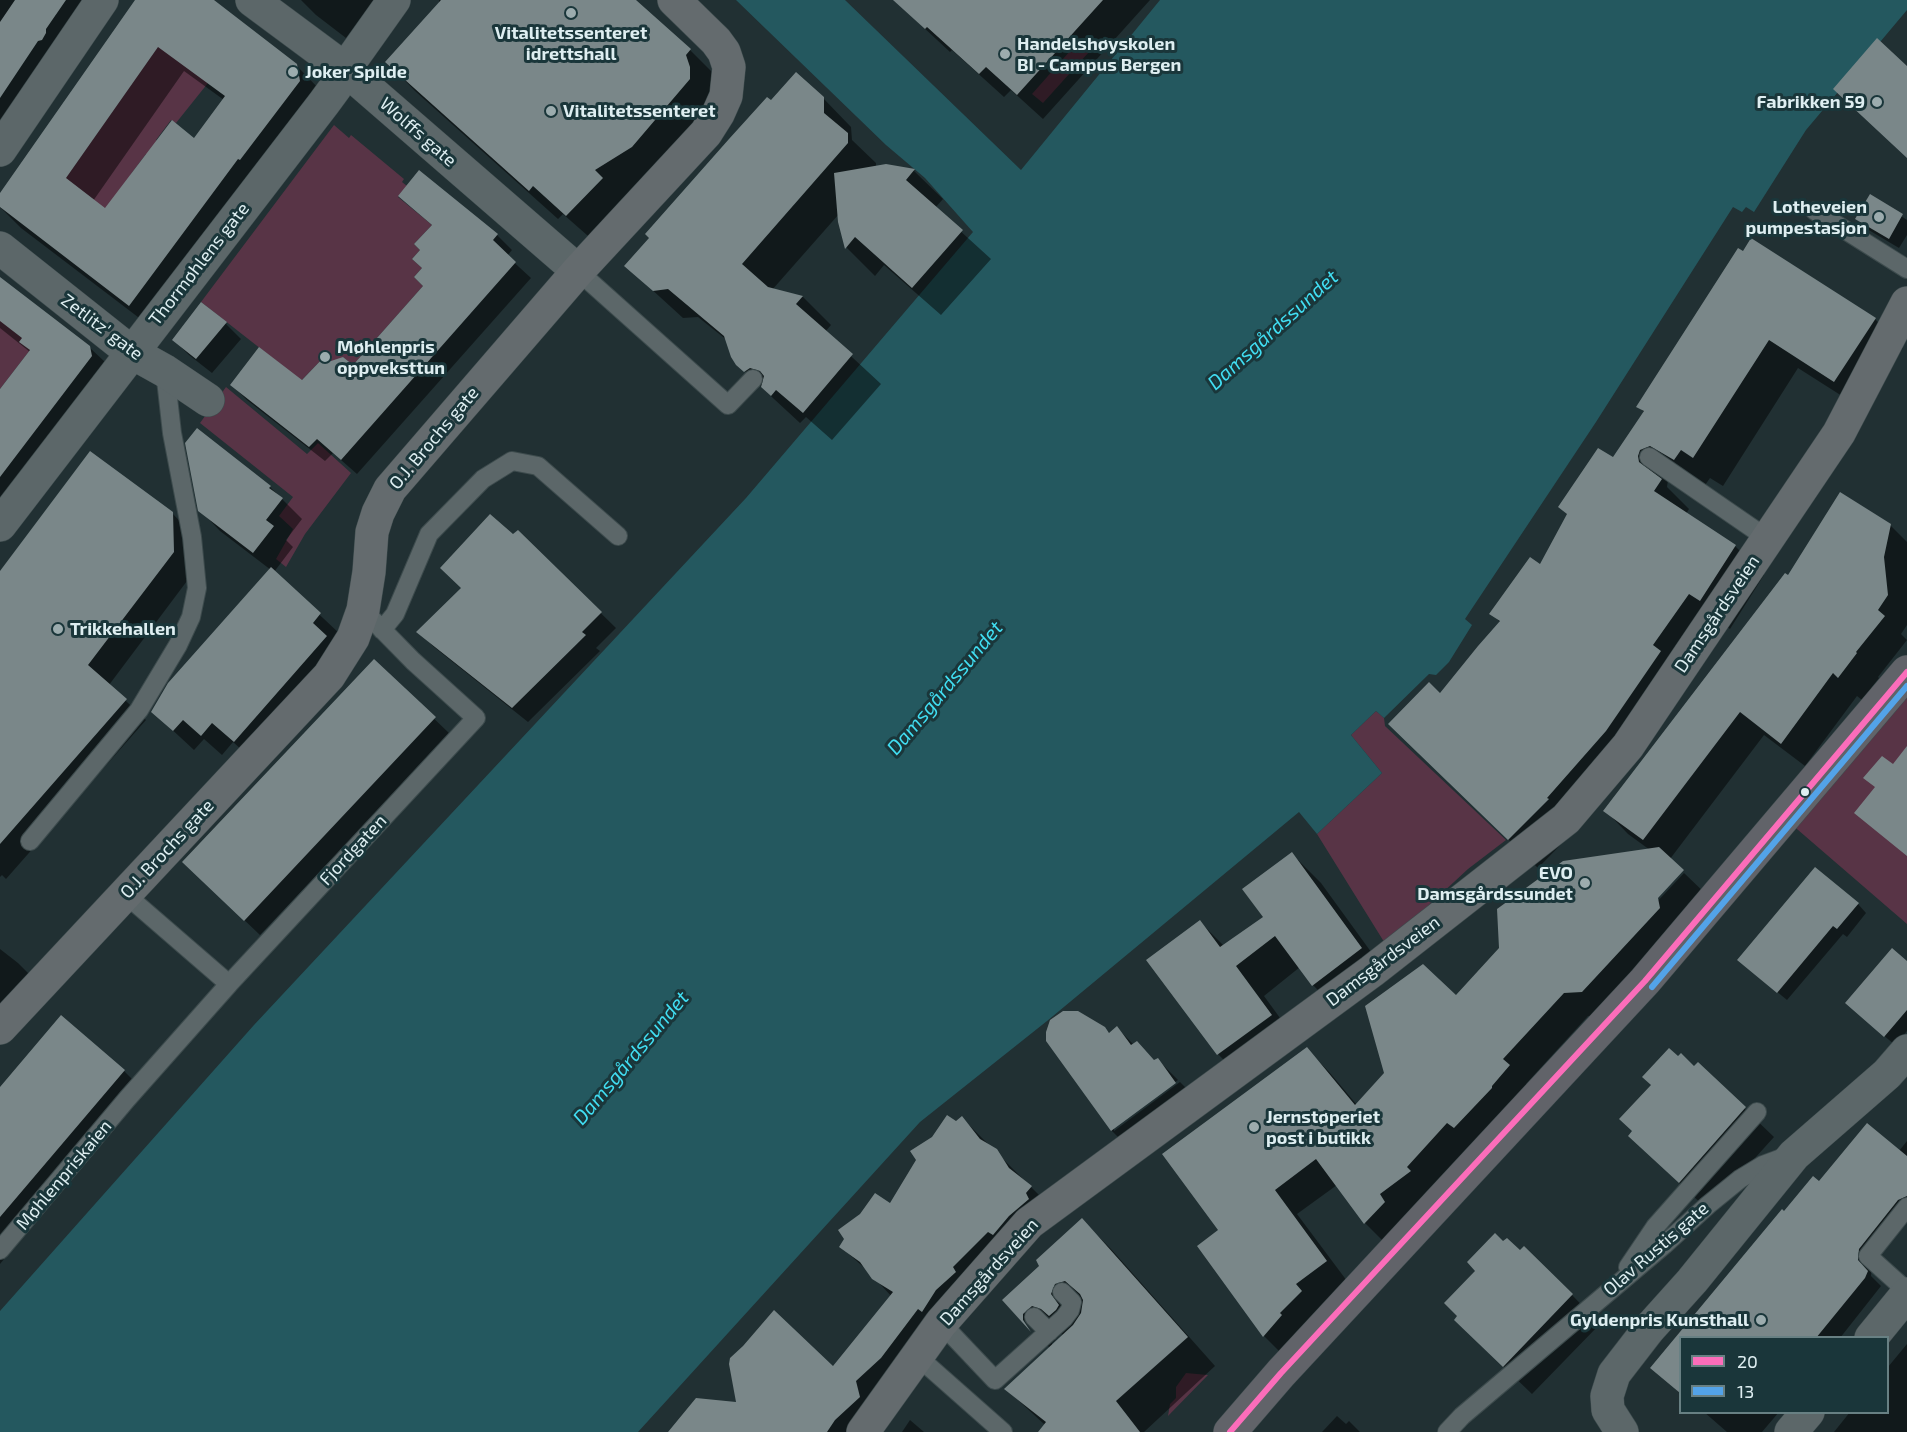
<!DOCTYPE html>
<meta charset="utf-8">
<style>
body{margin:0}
#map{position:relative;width:1907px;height:1432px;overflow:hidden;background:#213033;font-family:"Exo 2",sans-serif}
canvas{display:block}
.legend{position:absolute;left:1679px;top:1336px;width:210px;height:78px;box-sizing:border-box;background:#1a363a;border:2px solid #688083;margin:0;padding:8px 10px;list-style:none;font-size:18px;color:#deeef1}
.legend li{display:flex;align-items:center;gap:12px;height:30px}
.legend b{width:30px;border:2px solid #688083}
</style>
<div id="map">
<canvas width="1907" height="1432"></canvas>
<ul class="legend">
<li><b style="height:8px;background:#fb6dba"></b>20</li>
<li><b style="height:8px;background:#53a3e8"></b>13</li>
</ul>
</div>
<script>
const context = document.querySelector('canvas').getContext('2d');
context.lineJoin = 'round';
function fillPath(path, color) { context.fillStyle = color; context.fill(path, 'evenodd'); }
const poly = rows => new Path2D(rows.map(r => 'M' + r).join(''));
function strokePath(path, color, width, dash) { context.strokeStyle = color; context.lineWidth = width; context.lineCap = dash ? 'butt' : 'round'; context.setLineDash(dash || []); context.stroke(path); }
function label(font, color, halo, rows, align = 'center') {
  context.font = font + ' "Exo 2",sans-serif'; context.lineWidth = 6; context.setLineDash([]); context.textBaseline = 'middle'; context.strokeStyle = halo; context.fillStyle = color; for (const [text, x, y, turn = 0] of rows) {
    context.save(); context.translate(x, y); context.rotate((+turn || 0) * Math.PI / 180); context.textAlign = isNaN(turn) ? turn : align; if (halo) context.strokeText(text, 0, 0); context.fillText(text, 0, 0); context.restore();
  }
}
fillPath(poly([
 [177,19,208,83,176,123,171,120,156,140,176,156,146,154,131,174,115,216,55,193],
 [1078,42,1089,52,1043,103,1032,94],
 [334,125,349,138,351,135,404,179,402,182,407,186,398,197,432,225,414,244,420,250,412,259,422,268,414,277,423,286,353,365,343,357,335,365,325,356,298,384,284,367,201,302],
 [0,320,22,338,30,350,0,389],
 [226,387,307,454,318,443,351,473,305,534,286,567,276,559,293,529,279,516,293,497,200,423],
 [1907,673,1907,924,1783,817],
 [1376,711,1384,718,1385,726,1506,840,1468,869,1386,945,1317,834,1382,773,1351,735],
 [1186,1373,1208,1375,1168,1416,1170,1404,1176,1398,1176,1387]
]), '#583446');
fillPath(poly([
 [736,0,845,0,1021,170,1160,0,1907,0,1907,10,1806,130,1754,212,1746,207,1742,212,1733,207,1596,422,1465,619,1472,625,1449,662,1436,675,1429,674,1384,718,1376,711,1351,735,1382,773,1317,834,1299,812,1047,1021,920,1122,638,1432,0,1432,0,1311,254,1025,746,498,973,232,925,178,886,145]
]), '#24585f');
fillPath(poly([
 [0,0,102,0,0,146],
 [136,0,206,0,296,65,321,91,155,330,21,228,0,207,0,196],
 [184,71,224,100,194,140,105,210,93,201],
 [301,0,374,0,346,38,316,15],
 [439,0,634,0,690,50,719,79,719,104,596,243,563,214,558,219,415,91,387,62,439,4],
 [894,0,1150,0,1043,119,1011,90,1004,97,952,50,950,52],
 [823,98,851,127,852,140,876,163,876,168,886,166,914,171,943,199,935,208,991,259,941,315,884,265,875,276,847,248,839,214,772,290,803,297,831,325,825,332,881,384,832,440,806,417,800,423,774,399,745,371,728,341,698,317,683,318,626,266,771,102],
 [400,196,497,235,512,250,507,256,531,278,357,474,333,453,325,461,247,400,232,385,302,382,330,363,354,367,425,286,422,250,433,226],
 [1871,196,1907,220,1907,235,1899,248,1867,229,1857,219],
 [1739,250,1875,319,1903,348,1864,410,1798,368,1723,486,1710,478,1703,488,1668,480,1667,487,1689,509,1686,514,1735,546,1764,575,1730,629,1718,621,1576,829,1538,868,1419,753,1441,695,1501,623,1491,613,1541,566,1568,515,1560,507,1613,460,1645,413,1638,406],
 [0,279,89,347,105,362,0,511,0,392,30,352,0,328],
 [201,304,226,324,241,339,212,373,189,355,174,340],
 [270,487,302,519,286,540,293,547,274,572,340,634,254,761,233,742,222,755,204,739,194,750,153,712,271,570,220,531,200,510],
 [172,513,192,534,193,573,109,685,146,720,6,879,2,875,0,877,0,574],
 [1890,525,1907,542,1907,625,1901,634,1907,640,1878,677,1879,678,1862,700,1857,696,1805,766,1764,735,1670,859,1652,903,1654,905,1684,873,1707,895,1606,1015,1588,1016,1526,1084,1533,1090,1388,1246,1365,1223,1337,1185,1297,1214,1350,1285,1287,1359,1264,1336,1220,1231,1307,1049,1330,1073,1357,1105,1456,997,1650,850,1628,834,1605,810,1788,577],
 [518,532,616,628,596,648,600,651,528,722,434,647,419,632],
 [374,661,450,734,260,935,199,877],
 [1292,854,1321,883,1390,978,1341,1014,1313,985,1300,967,1264,996,1299,1044,1246,1083,1218,1054,1200,922,1224,946,1265,918],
 [1858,904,1866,913,1847,937,1843,934,1787,1000,1748,968],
 [0,949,18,963,38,983,0,1033],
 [1907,963,1907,1031,1895,1045,1857,1013],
 [1104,1028,1110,1034,1117,1028,1134,1045,1137,1043,1155,1061,1158,1060,1178,1080,1114,1127,1114,1131,1180,1082,1186,1088,1140,1159,1112,1131,1051,1046],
 [1698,1064,1774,1137,1708,1210,1659,1164,1653,1086,1695,1068],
 [124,1071,145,1092,0,1264,0,1089],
 [962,1118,1050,1206,862,1432,672,1432,738,1403,833,1368,892,1297,869,1272,841,1247,890,1205,956,1123],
 [1907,1141,1907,1220,1872,1264,1871,1276,1881,1286,1840,1338,1680,1338,1680,1393,1653,1368,1784,1213,1820,1183,1899,1151],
 [1082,1220,1111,1249,1215,1366,1144,1432,1045,1432,1045,1425,1006,1389,1050,1348,1004,1300,1041,1266],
 [1061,1334,1064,1335,1052,1347,1052,1343],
 [1572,1295,1600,1324,1532,1394,1485,1349],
 [1907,1344,1907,1432,1834,1432,1850,1412,1888,1412,1888,1367],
 [1704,1412,1779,1412,1762,1432,1727,1432],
 [1337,1416,1346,1424,1349,1421,1360,1432,1322,1432],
 [910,1420,924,1432,902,1432]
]), '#0007');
fillPath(poly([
 [15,0,66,0,46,29,46,33,42,40,38,41,0,98,0,22],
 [135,0,214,0,297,64,300,81,240,160,238,159,129,306,0,207,0,193],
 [158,47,225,96,194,138,172,120,105,208,66,178],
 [441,0,636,0,691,49,686,55,690,67,690,79,632,147,595,170,603,178,566,216,533,186,529,191,385,62],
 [893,0,1103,0,1017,95,986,67,979,74,927,27,925,29],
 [1877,38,1907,66,1907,158,1833,89],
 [796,72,824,97,824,113,848,133,848,143,742,264,768,287,803,296,796,304,853,354,803,413,776,390,771,396,761,387,764,376,760,371,750,368,744,372,736,365,731,357,724,336,668,289,653,291,624,266,649,238,645,234,729,139,767,97,771,100],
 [886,164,915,169,906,180,963,230,912,288,855,237,845,249,838,222,834,173],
 [419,170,498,234,493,240,516,262,341,460,317,439,309,447,230,385,259,347,302,380,325,356,331,361,343,357,353,365,423,286,414,277,422,268,412,259,420,250,414,244,432,225,398,196],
 [1870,194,1903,214,1889,239,1855,219],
 [1751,238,1876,318,1834,382,1769,340,1693,458,1681,450,1674,460,1650,446,1640,450,1638,456,1639,462,1662,479,1654,491,1736,545,1700,601,1689,594,1653,645,1661,651,1606,731,1547,798,1549,799,1508,840,1388,724,1429,682,1440,693,1478,646,1500,621,1489,614,1530,557,1540,564,1567,514,1558,507,1598,448,1613,457,1644,411,1636,407,1738,248,1743,251],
 [0,277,90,346,92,356,0,477,0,389,30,350,19,342,22,338,0,321],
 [201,302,227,322,196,359,172,340],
 [197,428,271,486,269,488,283,498,266,520,274,526,253,553,198,511,185,443],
 [90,451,173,512,174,552,88,665,127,699,0,844,0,571],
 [1840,492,1891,524,1884,557,1888,595,1878,610,1885,616,1856,652,1857,653,1838,678,1833,673,1781,744,1740,712,1643,840,1603,811,1785,573,1788,575],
 [490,514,513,534,518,530,602,612,582,632,586,635,512,708,416,632,461,588,440,568],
 [271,567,321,613,313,623,327,636,234,742,212,723,201,736,183,720,173,731,151,712,168,683],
 [374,659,436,717,244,921,182,862],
 [1907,746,1907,856,1854,813,1875,787,1863,778,1882,756,1893,764],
 [1659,847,1684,870,1658,898,1660,908,1582,992,1564,993,1503,1059,1510,1065,1492,1086,1492,1088,1454,1128,1447,1123,1407,1167,1411,1171,1380,1194,1385,1202,1364,1224,1316,1159,1275,1190,1327,1261,1296,1284,1302,1291,1280,1313,1282,1315,1263,1337,1197,1246,1218,1230,1162,1154,1307,1047,1355,1105,1384,1073,1365,1006,1423,964,1456,995,1499,948,1497,909,1563,861],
 [1292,852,1362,948,1312,986,1275,936,1236,966,1272,1015,1217,1055,1146,960,1200,920,1220,947,1263,917,1242,889],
 [1815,867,1859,903,1837,929,1833,926,1777,993,1737,960],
 [1892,948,1907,961,1907,1010,1884,1037,1845,1003],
 [1063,1011,1078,1011,1105,1027,1109,1033,1117,1026,1131,1045,1137,1041,1154,1060,1158,1058,1176,1083,1111,1131,1046,1041,1046,1032,1050,1020],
 [61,1015,125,1070,0,1217,0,1087],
 [1669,1048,1678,1056,1681,1053,1694,1066,1698,1062,1746,1107,1679,1183,1628,1136,1632,1131,1619,1119,1651,1085,1642,1077],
 [947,1115,956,1121,962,1116,980,1139,997,1149,1009,1168,1032,1186,1026,1193,1029,1199,1009,1216,993,1235,988,1232,953,1267,956,1272,936,1290,922,1312,918,1309,881,1358,856,1381,860,1397,835,1420,827,1432,668,1432,696,1398,736,1402,729,1364,730,1358,743,1346,774,1310,833,1366,893,1292,872,1279,860,1262,839,1247,844,1239,838,1230,860,1214,875,1193,890,1203,916,1160,910,1151,932,1137],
 [1867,1123,1907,1156,1907,1196,1898,1200,1859,1249,1858,1260,1868,1271,1865,1278,1816,1338,1680,1338,1680,1393,1650,1368,1782,1209,1784,1211,1813,1176,1819,1181],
 [1082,1218,1188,1337,1116,1401,1140,1432,1038,1432,1046,1422,1004,1389,1073,1325,1081,1313,1083,1300,1080,1294,1065,1281,1055,1284,1051,1294,1059,1305,1056,1310,1049,1316,1041,1309,1032,1306,1023,1314,1023,1320,1031,1332,1002,1300,1039,1266,1036,1260],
 [1495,1233,1503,1241,1507,1238,1520,1250,1524,1246,1573,1294,1503,1367,1454,1320,1457,1316,1444,1303,1475,1271,1467,1262]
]), '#7a8789');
const lane = poly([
 [1815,211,1907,269],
 [578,271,728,405,753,379],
 [1649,457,1768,539],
 [382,630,395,614,429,534,483,479,512,461,538,466,618,536],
 [30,841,139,710,178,645,191,617,197,588,192,537,172,433,165,371],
 [125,894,229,984],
 [1907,1207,1868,1256,1907,1291],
 [0,1250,127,1099,229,984,476,718,413,661,363,610],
 [1628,1267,1655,1227,1757,1112],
 [1034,1317,1049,1332],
 [941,1323,995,1380,1064,1318,1070,1310,1072,1302,1062,1292],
 [917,1356,1003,1432],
 [1447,1432,1462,1416,1664,1245,1708,1205,1740,1179,1763,1165,1787,1156]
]);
const street = poly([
 [252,0,345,69,578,271],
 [0,150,102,0],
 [0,248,131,352,165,371,208,400],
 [0,525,324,103,335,88,345,69,394,0],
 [1871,1338,1907,1294],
 [1622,1432,1608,1410,1607,1396,1614,1374,1648,1330,1692,1281,1794,1155,1887,1074,1907,1051],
 [1791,1432,1808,1412]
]);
const secondary = poly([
 [0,1028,329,676,353,638,363,610,369,572,372,532,378,513,390,489,578,271,706,133,718,114,726,96,729,67,724,52,716,41,674,0],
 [863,1432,941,1323,1029,1223,1372,971,1566,819,1628,746,1839,433,1907,303]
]);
const primary = poly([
 [1230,1432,1281,1373,1645,981,1907,672]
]);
strokePath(lane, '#3d4b4d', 20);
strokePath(street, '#3d4b4d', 34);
strokePath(secondary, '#3d4b4d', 34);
strokePath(primary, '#3d4b4d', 34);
strokePath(lane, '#5c6769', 18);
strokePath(street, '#5c6769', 33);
strokePath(secondary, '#646b6e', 33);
strokePath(primary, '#616369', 33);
strokePath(poly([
 [1230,1432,1281,1373,1645,981,1907,672]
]), '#fb6dba', 6);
strokePath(poly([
 [1652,987,1907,686]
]), '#53a3e8', 6);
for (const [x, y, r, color] of [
 [571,13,6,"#9cacae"],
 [1005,54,6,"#9cacae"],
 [293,72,6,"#9cacae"],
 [1877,102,6,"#9cacae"],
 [551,111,6,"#9cacae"],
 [1879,217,6,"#9cacae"],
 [325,357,6,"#9cacae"],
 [58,629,6,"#9cacae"],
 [1805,792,5,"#deeef1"],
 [1585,883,6,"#9cacae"],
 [1254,1127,6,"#9cacae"],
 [1761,1320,6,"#9cacae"]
]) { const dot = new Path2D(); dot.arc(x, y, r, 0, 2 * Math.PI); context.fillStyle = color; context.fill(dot); strokePath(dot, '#1a363a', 2); }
label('bold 18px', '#deeef1', '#1a363a', [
 ["Vitalitetssenteret",571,33,"center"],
 ["idrettshall",571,54,"center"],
 ["Handelshøyskolen",1017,44],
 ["BI - Campus Bergen",1017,65],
 ["Joker Spilde",305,72],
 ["Fabrikken 59",1865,102,"right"],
 ["Vitalitetssenteret",563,111],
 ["Lotheveien",1867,207,"right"],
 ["pumpestasjon",1867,228,"right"],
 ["Møhlenpris",337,347],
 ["oppveksttun",337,368],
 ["Trikkehallen",70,629],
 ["EVO",1573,873,"right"],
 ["Damsgårdssundet",1573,894,"right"],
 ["Jernstøperiet",1266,1117],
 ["post i butikk",1266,1138],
 ["Gyldenpris Kunsthall",1749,1320,"right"]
], 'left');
label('18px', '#deeef1', '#1a363a', [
 ["Wolffs gate",418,132,41],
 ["Thormøhlens gate",199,264,-52],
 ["Zetlitz' gate",102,327,37],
 ["O.J. Brochs gate",434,438,-50],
 ["Damsgårdsveien",1717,614,-56],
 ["O.J. Brochs gate",167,849,-47],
 ["Fjordgaten",353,850,-47],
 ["Damsgårdsveien",1383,961,-37],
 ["Møhlenpriskaien",64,1175,-50],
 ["Olav Rustis gate",1656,1249,-41],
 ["Damsgårdsveien",989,1272,-48]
]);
label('italic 20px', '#41def2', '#1a363a', [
 ["Damsgårdssundet",1273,330,-42],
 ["Damsgårdssundet",945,688,-50],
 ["Damsgårdssundet",631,1058,-50]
]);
</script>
